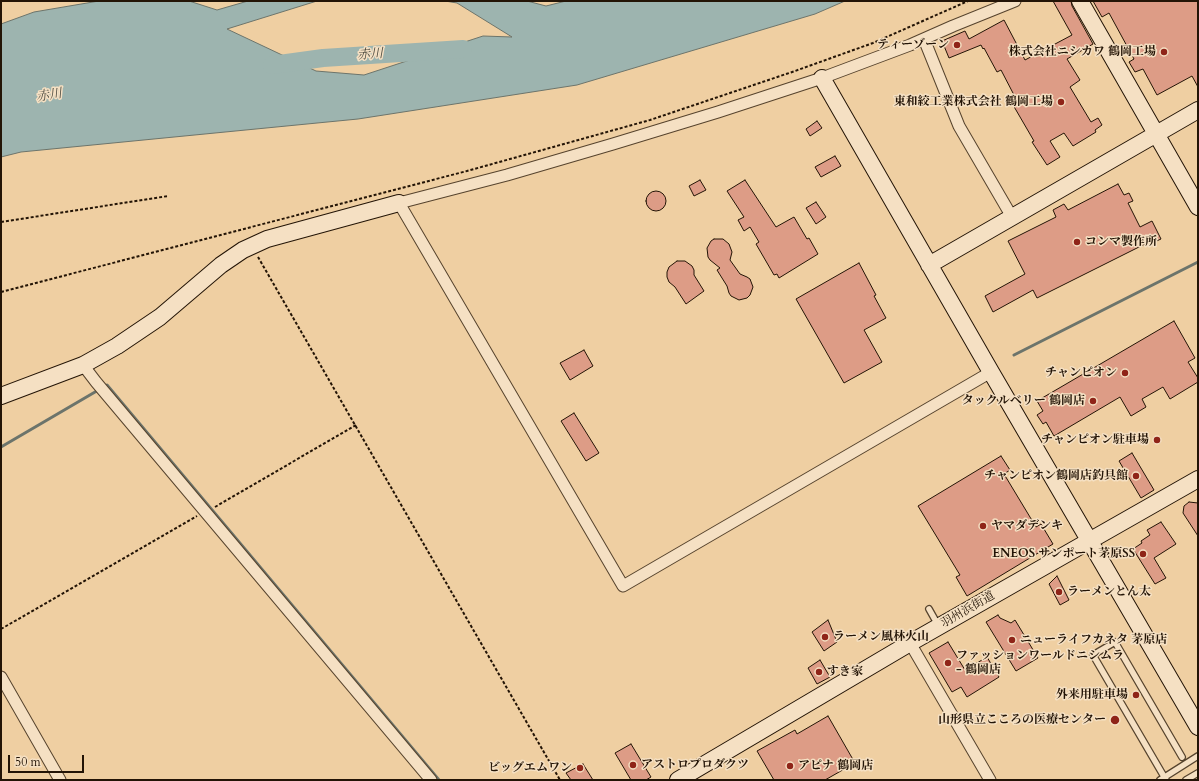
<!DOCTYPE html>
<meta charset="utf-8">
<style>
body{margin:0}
#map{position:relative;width:1199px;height:781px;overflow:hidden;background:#efcfa2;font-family:Cardo,serif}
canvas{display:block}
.frame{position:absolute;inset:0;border:2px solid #231406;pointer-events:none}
.scale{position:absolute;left:8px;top:755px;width:76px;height:18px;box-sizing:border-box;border:2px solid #231406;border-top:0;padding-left:5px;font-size:12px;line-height:14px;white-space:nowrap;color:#231406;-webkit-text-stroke:3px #f5e0c3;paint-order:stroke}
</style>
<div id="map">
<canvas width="1199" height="781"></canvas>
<div class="frame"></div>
<div class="scale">50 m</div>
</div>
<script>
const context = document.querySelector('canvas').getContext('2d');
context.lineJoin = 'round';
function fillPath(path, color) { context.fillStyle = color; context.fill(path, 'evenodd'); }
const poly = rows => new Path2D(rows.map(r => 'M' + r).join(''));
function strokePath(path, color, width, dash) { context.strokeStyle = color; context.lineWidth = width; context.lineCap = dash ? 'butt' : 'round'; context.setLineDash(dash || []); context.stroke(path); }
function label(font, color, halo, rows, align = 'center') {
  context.font = font + ' Cardo,"Noto Serif JP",serif'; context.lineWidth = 3; context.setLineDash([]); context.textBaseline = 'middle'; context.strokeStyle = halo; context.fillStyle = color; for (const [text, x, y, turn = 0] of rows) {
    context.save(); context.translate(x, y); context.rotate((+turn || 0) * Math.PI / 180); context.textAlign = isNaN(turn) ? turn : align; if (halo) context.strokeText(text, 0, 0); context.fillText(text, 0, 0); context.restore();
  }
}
const water = poly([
 [99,1,189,1,217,10,248,1,317,1,227,29,316,71,364,75,483,36,512,37,457,3,445,1,527,1,546,6,566,1,845,1,815,14,577,85,358,119,21,152,1,157,1,24,34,12,99,1]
]);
fillPath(water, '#9db4af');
strokePath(water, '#6c746b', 1);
strokePath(poly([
 [1014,355,1198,262],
 [1,447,107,385,439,780]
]), '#6c746b', 3);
strokePath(poly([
 [272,65,323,58,463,49]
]), '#9db4af', 18);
const building = poly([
 [1053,1,1071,1,1072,6,1093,44,1067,59,1080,80,1070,87,1091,122,1098,118,1102,125,1095,130,1096,132,1073,146,1064,133,1050,141,1060,157,1047,165,1032,142,1034,141,1009,98,1014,95,1001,70,997,72,984,48,983,49,981,45,949,58,942,41,965,31,969,39,1004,20,1025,60,1072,35,1053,1],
 [1093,1,1198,1,1198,87,1192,76,1157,95,1143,69,1135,72,1129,62,1134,59,1109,13,1102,17,1093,1],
 [817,121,822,128,810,136,806,129,817,121],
 [835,156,841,166,821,177,815,167,835,156],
 [700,180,706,190,694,196,689,186,700,180],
 [745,180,776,227,794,217,807,239,809,238,818,254,779,278,777,274,774,275,756,244,759,242,750,227,744,231,738,220,744,217,727,191,745,180],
 [1118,184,1124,195,1129,193,1133,201,1128,203,1140,227,1152,221,1161,239,1152,243,1151,241,1037,298,1033,290,993,312,985,296,1025,274,1008,241,1056,217,1053,210,1064,204,1068,210,1118,184],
 '646 201a10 10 0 1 1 20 0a10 10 0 1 1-20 0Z',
 [816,202,826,217,816,224,806,208,816,202],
 [714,239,723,239,729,244,732,252,730,260,740,274,747,277,750,279,753,287,750,295,747,298,739,300,731,296,729,293,727,286,717,270,720,268,710,260,708,257,707,248,711,241,714,239],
 [677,261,685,261,692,266,694,270,694,275,704,291,686,304,675,287,669,282,667,277,667,272,669,267,677,261],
 [859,263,876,295,874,296,886,318,864,330,882,362,844,383,796,299,859,263],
 [1174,321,1195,358,1188,362,1198,378,1198,382,1170,399,1163,387,1142,399,1146,407,1131,416,1120,397,1054,436,1046,422,1043,424,1037,415,1043,411,1037,401,1174,321],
 [584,350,593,366,570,380,560,363,584,350],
 [574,413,599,453,586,461,561,421,574,413],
 [1132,453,1154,490,1141,498,1119,461,1132,453],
 [1001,456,1010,470,1004,474,1036,527,1041,524,1053,544,967,596,956,577,960,575,918,506,1001,456],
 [1189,502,1198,503,1198,536,1183,513,1184,506,1189,502],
 [1161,522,1176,544,1154,558,1166,578,1155,584,1133,549,1142,543,1141,541,1150,535,1147,530,1161,522],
 [1057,576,1069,600,1060,605,1049,584,1057,576],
 [998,615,1000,618,1011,623,1015,620,1038,658,1016,671,986,622,998,615],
 [828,620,837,642,824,651,812,632,828,620],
 [948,642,965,670,987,657,999,677,967,697,961,687,952,692,929,653,948,642],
 [820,660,830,677,817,684,808,668,820,660],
 [828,716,855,763,825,780,774,780,757,751,795,730,797,734,828,716],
 [631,744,651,777,646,780,631,780,615,753,631,744],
 [583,764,593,780,571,780,566,773,583,764]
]);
fillPath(building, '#dd9c86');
strokePath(building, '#231406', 1);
const lane = poly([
 [929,609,938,625],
 [1160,780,1198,756],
 [1166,780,1093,655,1115,642,1182,757],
 [1186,780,1198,773]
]);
const street = poly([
 [924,39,959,126,1012,217],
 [83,365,96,382,431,780],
 [991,372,623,586,399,203,507,175,613,144,718,112,822,78,910,45,953,26,1015,1],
 [910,643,990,780],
 [1,677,60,780]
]);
const secondary = poly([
 [1080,1,1198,207],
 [822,78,991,372,1198,727],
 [929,265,1198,110],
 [1,396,83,365,117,346,160,317,221,265,243,250,267,239,399,203],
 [678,780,910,643,1198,479]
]);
strokePath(lane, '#56432d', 8);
strokePath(street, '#56432d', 13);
strokePath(secondary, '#231406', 18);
strokePath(poly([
 [1,222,168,196],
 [258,257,560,780],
 [1,292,467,171,650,120,795,71,873,43,968,1],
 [215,507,356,425],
 [1,629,197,516]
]), '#231406', 2, [3, 2]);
strokePath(lane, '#f5e0c3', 5.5);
strokePath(street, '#f5e0c3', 11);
strokePath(secondary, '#f5e0c3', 16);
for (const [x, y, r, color] of [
 [957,45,4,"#8f2418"],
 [1164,52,4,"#8f2418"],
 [1061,102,4,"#8f2418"],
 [1077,242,4,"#8f2418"],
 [1125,373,4,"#8f2418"],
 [1093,401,4,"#8f2418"],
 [1157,440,4,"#8f2418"],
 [1136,476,4,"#8f2418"],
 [983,526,4,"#8f2418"],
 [1143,554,4,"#8f2418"],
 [1059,592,4,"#8f2418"],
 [825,637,4,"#8f2418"],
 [1012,640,4,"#8f2418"],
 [948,663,4,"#8f2418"],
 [819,672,4,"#8f2418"],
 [1136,695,4,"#8f2418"],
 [1115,720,5,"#8f2418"],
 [633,765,4,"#8f2418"],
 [790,766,4,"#8f2418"],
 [580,768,4,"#8f2418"]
]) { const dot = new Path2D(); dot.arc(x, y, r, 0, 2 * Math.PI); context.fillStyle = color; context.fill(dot); strokePath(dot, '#f5e0c3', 1.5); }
label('bold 12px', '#231406', '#f5e0c3', [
 ["ティーゾーン",949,45],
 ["株式会社ニシカワ 鶴岡工場",1156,52],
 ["東和絞工業株式会社 鶴岡工場",1053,102],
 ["コンマ製作所",1085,242,"left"],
 ["チャンピオン",1117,373],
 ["タックルベリー 鶴岡店",1085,401],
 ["チャンピオン駐車場",1149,440],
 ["チャンピオン鶴岡店釣具館",1128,476],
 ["ヤマダデンキ",991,526,"left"],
 ["ENEOS サンポート茅原SS",1135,554],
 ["ラーメンとん太",1067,592,"left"],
 ["ラーメン風林火山",833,637,"left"],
 ["ニューライフカネタ 茅原店",1020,640,"left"],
 ["ファッションワールドニシムラ",956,656,"left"],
 ["- 鶴岡店",956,670,"left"],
 ["すき家",827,672,"left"],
 ["外来用駐車場",1128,695],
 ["山形県立こころの医療センター",1106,720],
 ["アストロプロダクツ",641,765,"left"],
 ["アピナ 鶴岡店",798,766,"left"],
 ["ビッグエムワン",572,768]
], 'right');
label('12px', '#231406', '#f5e0c3', [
 ["羽州浜街道",968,610,-30]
]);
label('italic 13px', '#4e4c41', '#f5e0c3', [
 ["赤川",370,55,-4],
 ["赤川",49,96,-9]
]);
</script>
